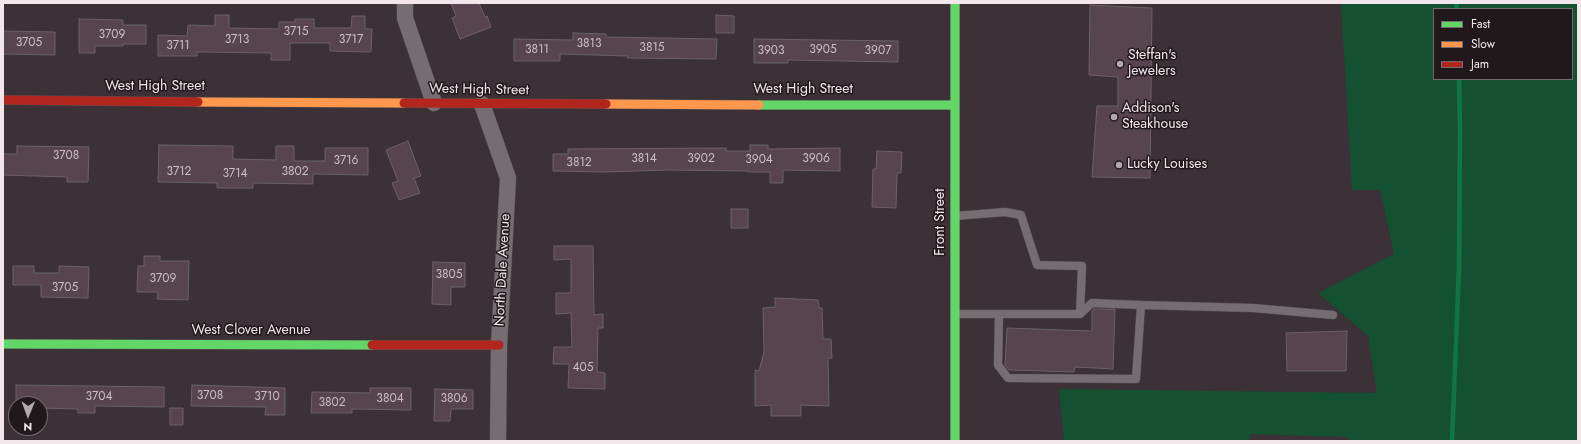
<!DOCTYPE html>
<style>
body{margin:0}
#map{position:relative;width:1581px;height:444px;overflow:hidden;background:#3b3136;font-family:Jost,sans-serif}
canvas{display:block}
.frame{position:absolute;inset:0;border:4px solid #f2e6eb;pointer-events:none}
.legend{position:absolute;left:1433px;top:8px;width:140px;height:72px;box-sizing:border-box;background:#21181c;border:1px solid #756a6f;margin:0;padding:5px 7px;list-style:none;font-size:12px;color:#f2e6eb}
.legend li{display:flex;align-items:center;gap:8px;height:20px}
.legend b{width:20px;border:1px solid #756a6f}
.north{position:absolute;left:8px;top:396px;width:40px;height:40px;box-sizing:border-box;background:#21181c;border:1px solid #756a6f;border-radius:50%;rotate:181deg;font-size:11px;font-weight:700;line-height:16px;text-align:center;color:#f2e6eb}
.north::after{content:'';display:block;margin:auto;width:14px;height:18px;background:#b2a7ac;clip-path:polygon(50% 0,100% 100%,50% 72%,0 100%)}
</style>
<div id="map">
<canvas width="1581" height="444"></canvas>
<div class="frame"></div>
<ul class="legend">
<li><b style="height:5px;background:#63d668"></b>Fast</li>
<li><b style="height:5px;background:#ff974d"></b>Slow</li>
<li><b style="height:5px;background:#b3261e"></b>Jam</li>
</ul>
<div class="north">N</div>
</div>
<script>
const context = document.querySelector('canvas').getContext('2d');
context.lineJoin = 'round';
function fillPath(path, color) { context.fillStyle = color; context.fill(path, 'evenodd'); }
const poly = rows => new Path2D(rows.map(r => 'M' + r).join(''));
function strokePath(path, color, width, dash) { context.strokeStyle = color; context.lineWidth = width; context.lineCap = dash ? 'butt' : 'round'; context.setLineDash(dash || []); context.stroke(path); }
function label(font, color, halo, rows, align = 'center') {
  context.font = font + ' Jost,sans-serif'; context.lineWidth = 3; context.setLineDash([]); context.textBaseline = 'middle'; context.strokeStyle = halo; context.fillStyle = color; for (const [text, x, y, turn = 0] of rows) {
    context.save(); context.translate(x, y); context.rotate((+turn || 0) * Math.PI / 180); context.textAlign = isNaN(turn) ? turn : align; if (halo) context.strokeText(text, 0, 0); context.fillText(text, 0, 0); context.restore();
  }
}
fillPath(poly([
 [1341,3,1578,3,1578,441,1351,441,1346,437,1250,434,1249,441,1064,441,1059,389,1377,393,1368,336,1318,293,1394,254,1380,190,1352,190],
 [1434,9,1572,9,1572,79,1434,79]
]), '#145132');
strokePath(poly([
 [1456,3,1457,9],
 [1452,441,1459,268,1460,128,1459,79]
]), '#0e7645', 4.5);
const building = poly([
 [451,3,479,3,485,17,487,16,491,27,460,39,452,18,456,16,451,3],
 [1090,5,1152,8,1150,178,1092,177,1097,106,1118,106,1118,77,1089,75,1090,5],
 [215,15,229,15,229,28,279,29,279,22,295,22,295,19,314,19,314,28,351,28,352,16,365,16,365,29,372,29,371,52,330,51,330,43,290,43,290,60,271,60,271,53,197,52,197,56,158,56,158,35,187,36,188,25,215,26,215,15],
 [716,15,734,16,734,33,716,33,716,15],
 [79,19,123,20,123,25,146,25,146,44,123,44,123,46,95,46,95,53,79,53,79,19],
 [3,31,55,32,55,55,3,54,3,31],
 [573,33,606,34,606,37,717,39,716,59,627,58,628,56,560,54,560,61,514,61,514,39,573,40,573,33],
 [754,39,898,41,898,62,788,60,788,63,754,63,754,39],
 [408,141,421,176,414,178,420,193,399,200,392,183,398,181,386,150,408,141],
 [159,145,233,146,233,159,276,160,276,146,294,146,294,161,325,161,325,148,368,148,368,175,313,174,313,184,253,183,253,188,217,188,217,183,158,182,159,145],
 [750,145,768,145,768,149,840,148,840,171,783,170,783,183,770,183,770,172,748,172,748,171,668,170,604,172,553,171,553,154,568,154,568,149,726,148,726,151,750,151,750,145],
 [17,146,89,147,88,182,67,182,67,177,3,175,3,154,17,154,17,146],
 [877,151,902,152,901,173,897,173,896,208,872,207,873,169,876,169,877,151],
 [731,209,748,209,748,228,731,228,731,209],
 [554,246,593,246,594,315,603,314,603,328,598,328,597,372,605,373,605,389,568,388,569,364,553,364,554,347,572,347,571,313,556,314,556,293,571,293,571,259,554,260,554,246],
 [144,256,160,256,160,261,189,261,188,300,157,299,158,292,137,292,138,266,144,266,144,256],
 [433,262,465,263,465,287,451,287,451,305,432,304,433,262],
 [13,266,34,266,34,273,59,273,59,266,89,267,88,298,41,297,41,285,13,285,13,266],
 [775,298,818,300,819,308,822,308,823,339,831,339,832,358,828,358,829,406,801,405,801,416,771,416,771,405,755,406,755,370,759,371,764,352,763,308,775,307,775,298],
 [1094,309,1115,309,1113,369,1075,367,1074,372,1009,370,1005,365,1007,328,1092,331,1092,311,1094,309],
 [1347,331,1346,371,1287,371,1286,333,1347,331],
 [16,385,164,387,164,407,95,406,95,413,78,413,78,409,40,408,40,404,16,404,16,385],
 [192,385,285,388,285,415,265,415,266,407,191,406,192,385],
 [370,388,411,388,411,410,352,409,352,413,311,413,312,392,370,393,370,388],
 [435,389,473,390,473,409,451,409,450,421,434,421,435,389],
 [170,408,183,408,183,425,170,425,170,408]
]);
fillPath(building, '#58444f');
strokePath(building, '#6b6266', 1);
const lane = poly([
 [955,216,1005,212,1021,215,1037,265,1082,266,1080,314],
 [1141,305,1253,308,1333,315],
 [956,314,1080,314,1092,303,1141,305,1136,379,1008,378,998,365,999,314]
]);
const street = poly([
 [405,3,405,18,434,103],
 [482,104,508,178,499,345,498,441]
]);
const fast = poly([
 [955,3,955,441],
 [759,105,955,105],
 [3,344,372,345]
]);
const slow = poly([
 [198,102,404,103],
 [606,104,759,105]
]);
const jam = poly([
 [3,100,198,102],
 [404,103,606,104],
 [372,345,499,345]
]);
strokePath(lane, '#584f53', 9);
strokePath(street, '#584f53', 17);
strokePath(fast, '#584f53', 10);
strokePath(slow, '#584f53', 10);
strokePath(jam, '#584f53', 10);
strokePath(lane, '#756d71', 8);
strokePath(street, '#756d71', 16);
strokePath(fast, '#63d668', 9);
strokePath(slow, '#ff974d', 9);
strokePath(jam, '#b3261e', 9);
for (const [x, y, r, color] of [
 [1120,64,4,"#b2a7ac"],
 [1114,117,4,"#b2a7ac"],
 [1119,165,4,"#b2a7ac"]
]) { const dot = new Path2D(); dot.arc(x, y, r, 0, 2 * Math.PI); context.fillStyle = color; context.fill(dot); strokePath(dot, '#21181c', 1.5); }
label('12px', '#ccbec4', null, [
 ["3715",296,32],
 ["3709",112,35],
 ["3713",237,40],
 ["3717",351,40],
 ["3705",29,43],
 ["3813",589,44],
 ["3711",178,46],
 ["3815",652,48],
 ["3811",537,50],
 ["3905",823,50],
 ["3903",771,51],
 ["3907",878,51],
 ["3708",66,156],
 ["3814",644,159],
 ["3902",701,159],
 ["3906",816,159],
 ["3904",759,160],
 ["3716",346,161],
 ["3812",579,163],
 ["3712",179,172],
 ["3802",295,172],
 ["3714",235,174],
 ["3805",449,275],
 ["3709",163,279],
 ["3705",65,288],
 ["405",583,368],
 ["3708",210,396],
 ["3704",99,397],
 ["3710",267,397],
 ["3804",390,399],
 ["3806",454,399],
 ["3802",332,403]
]);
label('14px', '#f2e6eb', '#21181c', [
 ["Steffan's",1128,56],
 ["Jewelers",1128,72],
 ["Addison's",1122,109],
 ["Steakhouse",1122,125],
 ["Lucky Louises",1127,165]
], 'left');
label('14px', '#f2e6eb', '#21181c', [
 ["West High Street",155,87],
 ["West High Street",479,90,1],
 ["West High Street",803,90],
 ["Front Street",941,222,-90],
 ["North Dale Avenue",503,270,-87],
 ["West Clover Avenue",251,331]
]);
</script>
